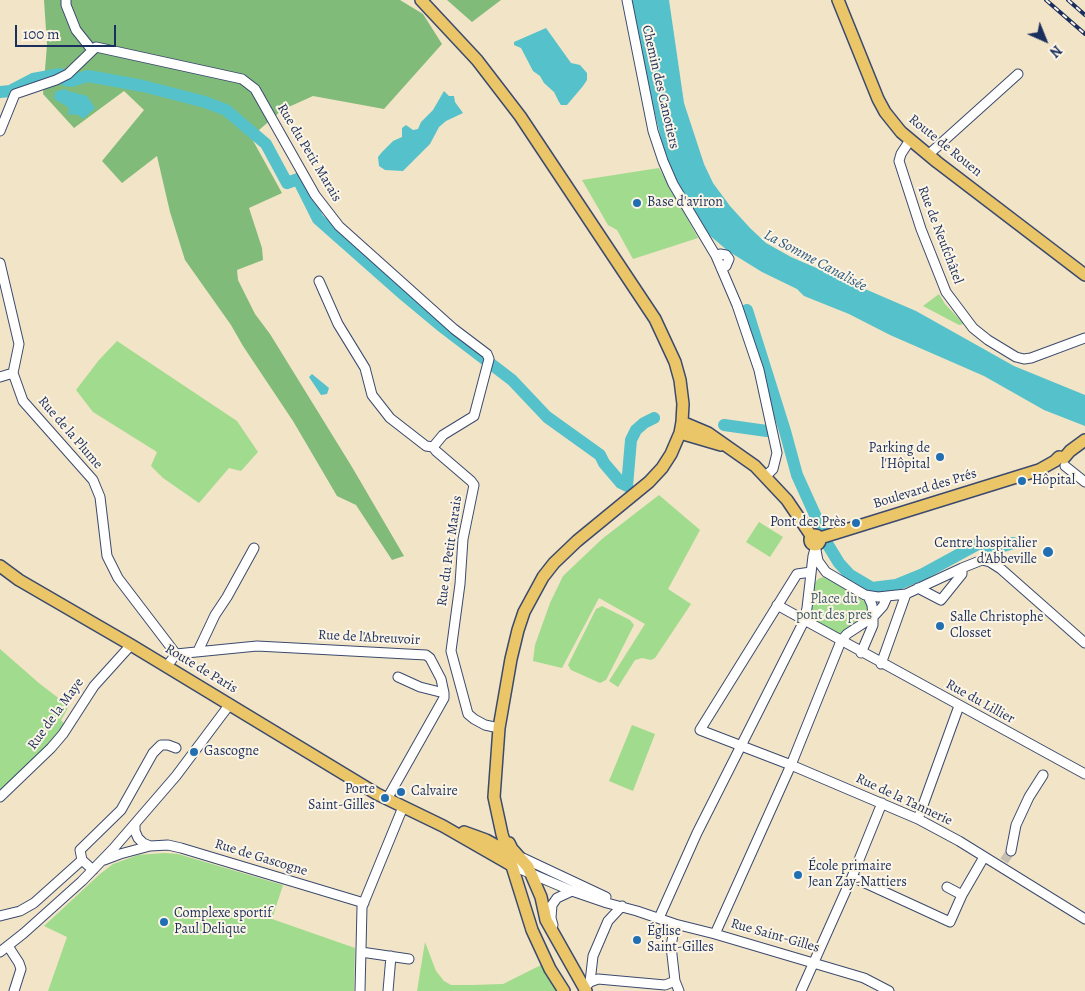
<!DOCTYPE html>
<meta charset="utf-8">
<style>
body{margin:0}
#map{position:relative;width:1085px;height:991px;overflow:hidden;background:#f2e4c7;font-family:Alegreya,serif}
canvas{display:block}
.north{position:absolute;left:1020px;top:15px;width:50px;height:50px;-webkit-text-stroke:4px #fcf5e5;paint-order:stroke;rotate:136deg;font-size:14px;font-weight:700;line-height:20px;text-align:center;color:#1b2f5e}
.north::after{content:'';display:block;margin:auto;width:18px;height:22px;background:#1b2f5e;clip-path:polygon(50% 0,100% 100%,50% 72%,0 100%)}
.scale{position:absolute;left:15px;top:25px;width:101px;height:22px;box-sizing:border-box;border:2px solid #1b2f5e;border-top:0;padding-left:6px;font-size:15px;line-height:18px;white-space:nowrap;color:#1b2f5e;-webkit-text-stroke:4px #fcf5e5;paint-order:stroke}
</style>
<div id="map">
<canvas width="1085" height="991"></canvas>
<div class="north">N</div>
<div class="scale">100 m</div>
</div>
<script>
const context = document.querySelector('canvas').getContext('2d');
context.lineJoin = 'round';
function fillPath(path, color) { context.fillStyle = color; context.fill(path, 'evenodd'); }
const poly = rows => new Path2D(rows.map(r => 'M' + r).join(''));
function strokePath(path, color, width, dash) { context.strokeStyle = color; context.lineWidth = width; context.lineCap = dash ? 'butt' : 'round'; context.setLineDash(dash || []); context.stroke(path); }
function label(font, color, halo, rows, align = 'center') {
  context.font = font + ' Alegreya,serif'; context.lineWidth = 4; context.setLineDash([]); context.textBaseline = 'middle'; context.strokeStyle = halo; context.fillStyle = color; for (const [text, x, y, turn = 0] of rows) {
    context.save(); context.translate(x, y); context.rotate((+turn || 0) * Math.PI / 180); context.textAlign = isNaN(turn) ? turn : align; if (halo) context.strokeText(text, 0, 0); context.fillText(text, 0, 0); context.restore();
  }
}
fillPath(poly([
 [659,168,698,238,633,259,617,230,608,225,582,180],
 [939,294,945,304,964,324,959,325,923,306],
 [117,341,237,421,258,452,241,471,229,468,199,503,163,478,151,466,157,452,93,412,76,390,99,360],
 [659,495,700,530,668,589,691,604,655,658,651,660,642,658,635,660,618,687,609,681,645,624,599,598,562,668,533,661,535,645,550,603,563,576,602,539],
 [759,522,783,537,770,557,746,542],
 [823,577,827,578,865,602,868,607,867,613,864,616,838,635,811,618,814,584,818,579],
 [602,606,630,620,634,625,606,680,600,683,571,670,568,665,596,609],
 [0,649,40,684,69,706,61,720,65,725,55,739,0,793],
 [632,725,655,734,633,791,609,781],
 [164,853,178,854,283,885,272,919,355,948,354,991,48,991,67,937,44,926,100,874,113,864,138,855],
 [425,942,436,971,444,981,451,985,472,985,503,984,545,963,561,991,417,991]
]), '#a0db8e');
fillPath(poly([
 [44,0,400,0,423,14,442,44,384,109,313,96,282,110,251,137,282,193,249,208,262,248,263,260,237,270,238,280,255,314,270,334,352,467,404,556,392,560,356,505,337,496,293,421,243,346,231,325,185,260,170,212,157,156,122,183,102,161,144,110,124,91,74,128,43,94,47,45],
 [447,0,501,0,472,22]
]), '#80bb79');
fillPath(poly([
 [631,0,669,0,684,103,704,164,713,183,730,206,750,228,766,243,791,257,916,311,1014,366,1085,395,1085,426,1044,410,984,376,890,335,849,314,804,296,797,289,762,272,728,251,701,228,667,164,640,51],
 [546,28,571,63,580,65,587,73,587,80,583,86,567,105,561,105,559,102,554,92,544,83,540,76,533,71,521,48,514,45,514,42],
 [65,89,68,91,87,96,95,108,83,119,80,116,74,114,68,115,69,111,68,107,56,100,54,98,55,93,57,91],
 [444,91,449,96,454,96,455,102,463,113,446,121,439,127,430,144,403,171,385,170,379,166,378,157,382,152,393,141,402,137,402,128,406,125,413,130,418,129,421,122,433,110],
 [312,374,329,388,327,394,321,395,309,377]
]), '#54c1cb');
strokePath(poly([
 [65,80,71,81,88,76,143,86,205,102,226,110,266,144,287,183,298,179,318,219,404,295,440,325,512,380,547,417,600,455,604,463,621,483,627,486,631,440,636,430,644,423,654,418],
 [0,92,10,91,33,79,60,74],
 [747,310,785,431,797,475,821,528],
 [724,425,767,431],
 [828,545,839,563,850,575,872,588,896,585,923,574,978,544,997,548,1013,543]
]), '#54c1cb', 12);
strokePath(poly([
 [1004,861,1011,851]
]), '#c7c0b2', 9, [9, 4.5]);
const minor = poly([
 [66,0,66,5,76,30,92,50],
 [627,0,653,131,663,161,673,184,716,256,737,305,759,370,777,453,773,469,766,476],
 [0,131,15,94,56,80,68,74,96,47,242,79,255,89,315,195,339,226,454,329,487,354,489,359,474,416,443,435,433,447],
 [910,140,901,154,899,161,921,229,946,292,973,328,988,340,1016,357,1024,359,1031,358,1085,338],
 [928,155,1018,74],
 [716,256,720,254,726,255,729,259,726,266,721,268],
 [0,263,19,344,13,373,0,377],
 [319,281,338,324,365,368,372,395,390,418,426,446,433,447],
 [13,373,23,401,93,480,100,497,107,556,118,578,176,654,167,666],
 [433,447,436,451,471,481,474,485,463,539,460,584,451,651,468,714,474,719,485,725,499,728],
 [1065,466,1085,482],
 [816,550,818,561,826,572,865,595,878,597,906,594,962,568,982,560,990,562,1001,569,1085,643],
 [811,572,797,574,700,730,791,765,918,819,959,841,1085,919],
 [918,588,941,600,962,574,962,568],
 [777,605,1085,774],
 [198,651,215,615,227,597,254,548],
 [861,653,873,625,873,617,883,606,887,597],
 [176,654,257,646,426,655,430,658,441,679,444,693,444,698,387,799],
 [881,664,906,594],
 [398,677,420,687,444,693],
 [0,797,51,748,63,734,94,686,131,645],
 [918,819,959,706],
 [135,824,135,831,138,838,143,843,150,846],
 [1011,851,1016,825,1029,797,1043,775],
 [523,858,606,897],
 [104,860,120,854,150,846,168,845,181,848,364,903],
 [511,865,572,891,607,903,637,911,675,924,715,934,864,978,889,991],
 [93,870,82,860,80,850,121,810,153,753,161,745,168,745,176,748],
 [852,877,950,922,962,895,984,857],
 [947,887,962,895],
 [0,916,20,911,34,903,82,860],
 [659,918,697,833,804,621,807,608,813,556,815,549],
 [675,924,671,946,675,981,679,991],
 [553,925,551,918,552,905,557,898,572,891],
 [715,934,791,765,841,641,847,634,873,617,872,605,868,596],
 [8,946,19,963,21,969,14,991],
 [0,952,24,933,82,881,113,849,176,776,230,704],
 [361,952,409,959],
 [590,982,598,979,665,985,675,981],
 [584,988,590,982,593,956,608,921,622,906],
 [360,991,362,907,403,807],
 [388,991,391,956],
 [801,991,852,877,882,803]
]);
const major = poly([
 [421,0,477,60,520,116,655,319,675,362,680,380,683,404,682,422,680,433,671,454,662,468,649,482,577,541,554,563,543,577,524,612,518,630,511,659,499,728,494,797,502,834,532,930,550,969,564,991],
 [838,0,878,99,885,112,901,132,937,162,1085,275],
 [682,422,708,433,755,466,787,500,812,537],
 [680,433,721,445],
 [1064,458,1070,451,1085,440],
 '810 540a5 5 0 1 1 10 0a5 5 0 1 1-10 0Z',
 [820,538,1039,470,1055,461,1059,457,1064,458],
 [0,566,19,580,131,645,377,794,443,826,511,865],
 [464,832,486,840,508,852],
 [509,843,512,849,528,867,541,897,546,920,586,991]
]);
strokePath(minor, '#3b4a6e', 11);
strokePath(major, '#3b4a6e', 14);
strokePath(minor, '#fff', 9);
strokePath(major, '#eac669', 11);
const rail = poly([
 [1046,0,1085,34],
 [1068,0,1085,15]
]);
strokePath(rail, '#1b2f5e', 4);
strokePath(rail, '#fcf5e5', 2, [5.5]);
for (const [x, y, r, color] of [
 [637,203,5,"#1f6fb2"],
 [940,457,5,"#1f6fb2"],
 [1022,481,5,"#1f6fb2"],
 [856,523,5,"#1f6fb2"],
 [1048,552,6,"#1f6fb2"],
 [940,626,5,"#1f6fb2"],
 [194,752,5,"#1f6fb2"],
 [401,792,5,"#1f6fb2"],
 [385,798,5,"#1f6fb2"],
 [798,875,5,"#1f6fb2"],
 [164,922,5,"#1f6fb2"],
 [637,940,5,"#1f6fb2"]
]) { const dot = new Path2D(); dot.arc(x, y, r, 0, 2 * Math.PI); context.fillStyle = color; context.fill(dot); strokePath(dot, '#fcf5e5', 2); }
label('14px', '#1b2f5e', '#fcf5e5', [
 ["Chemin des Canotiers",660,87,77],
 ["Route de Rouen",945,146,39],
 ["Rue du Petit Marais",309,153,59],
 ["Rue de Neufchâtel",940,235,69],
 ["Rue de la Plume",70,433,49],
 ["Boulevard des Prés",925,489,-17],
 ["Rue du Petit Marais",450,551,-82],
 ["Rue de l'Abreuvoir",369,638,3],
 ["Route de Paris",201,669,31],
 ["Rue du Lillier",980,702,29],
 ["Rue de la Maye",56,714,-54],
 ["Rue de la Tannerie",904,800,25],
 ["Rue de Gascogne",261,858,17],
 ["Rue Saint-Gilles",775,936,16]
]);
label('14px', '#1b2f5e', '#fcf5e5', [
 ["Base d'aviron",647,203],
 ["Parking de",930,449,"right"],
 ["l'Hôpital",930,465,"right"],
 ["Hôpital",1032,481],
 ["Pont des Près",846,523,"right"],
 ["Centre hospitalier",1037,544,"right"],
 ["d'Abbeville",1037,560,"right"],
 ["Salle Christophe",950,618],
 ["Closset",950,634],
 ["Gascogne",204,752],
 ["Porte",375,790,"right"],
 ["Saint-Gilles",375,806,"right"],
 ["Calvaire",411,792],
 ["École primaire",808,867],
 ["Jean Zay-Nattiers",808,883],
 ["Complexe sportif",174,914],
 ["Paul Delique",174,930],
 ["Église",647,932],
 ["Saint-Gilles",647,948]
], 'left');
label('14px', '#3c5a6a', '#fcf5e5', [
 ["Place du",834,600],
 ["pont des pres",834,616]
]);
label('italic 15px', '#2c5b7f', '#fcf5e5', [
 ["La Somme Canalisée",815,261,28]
]);
</script>
